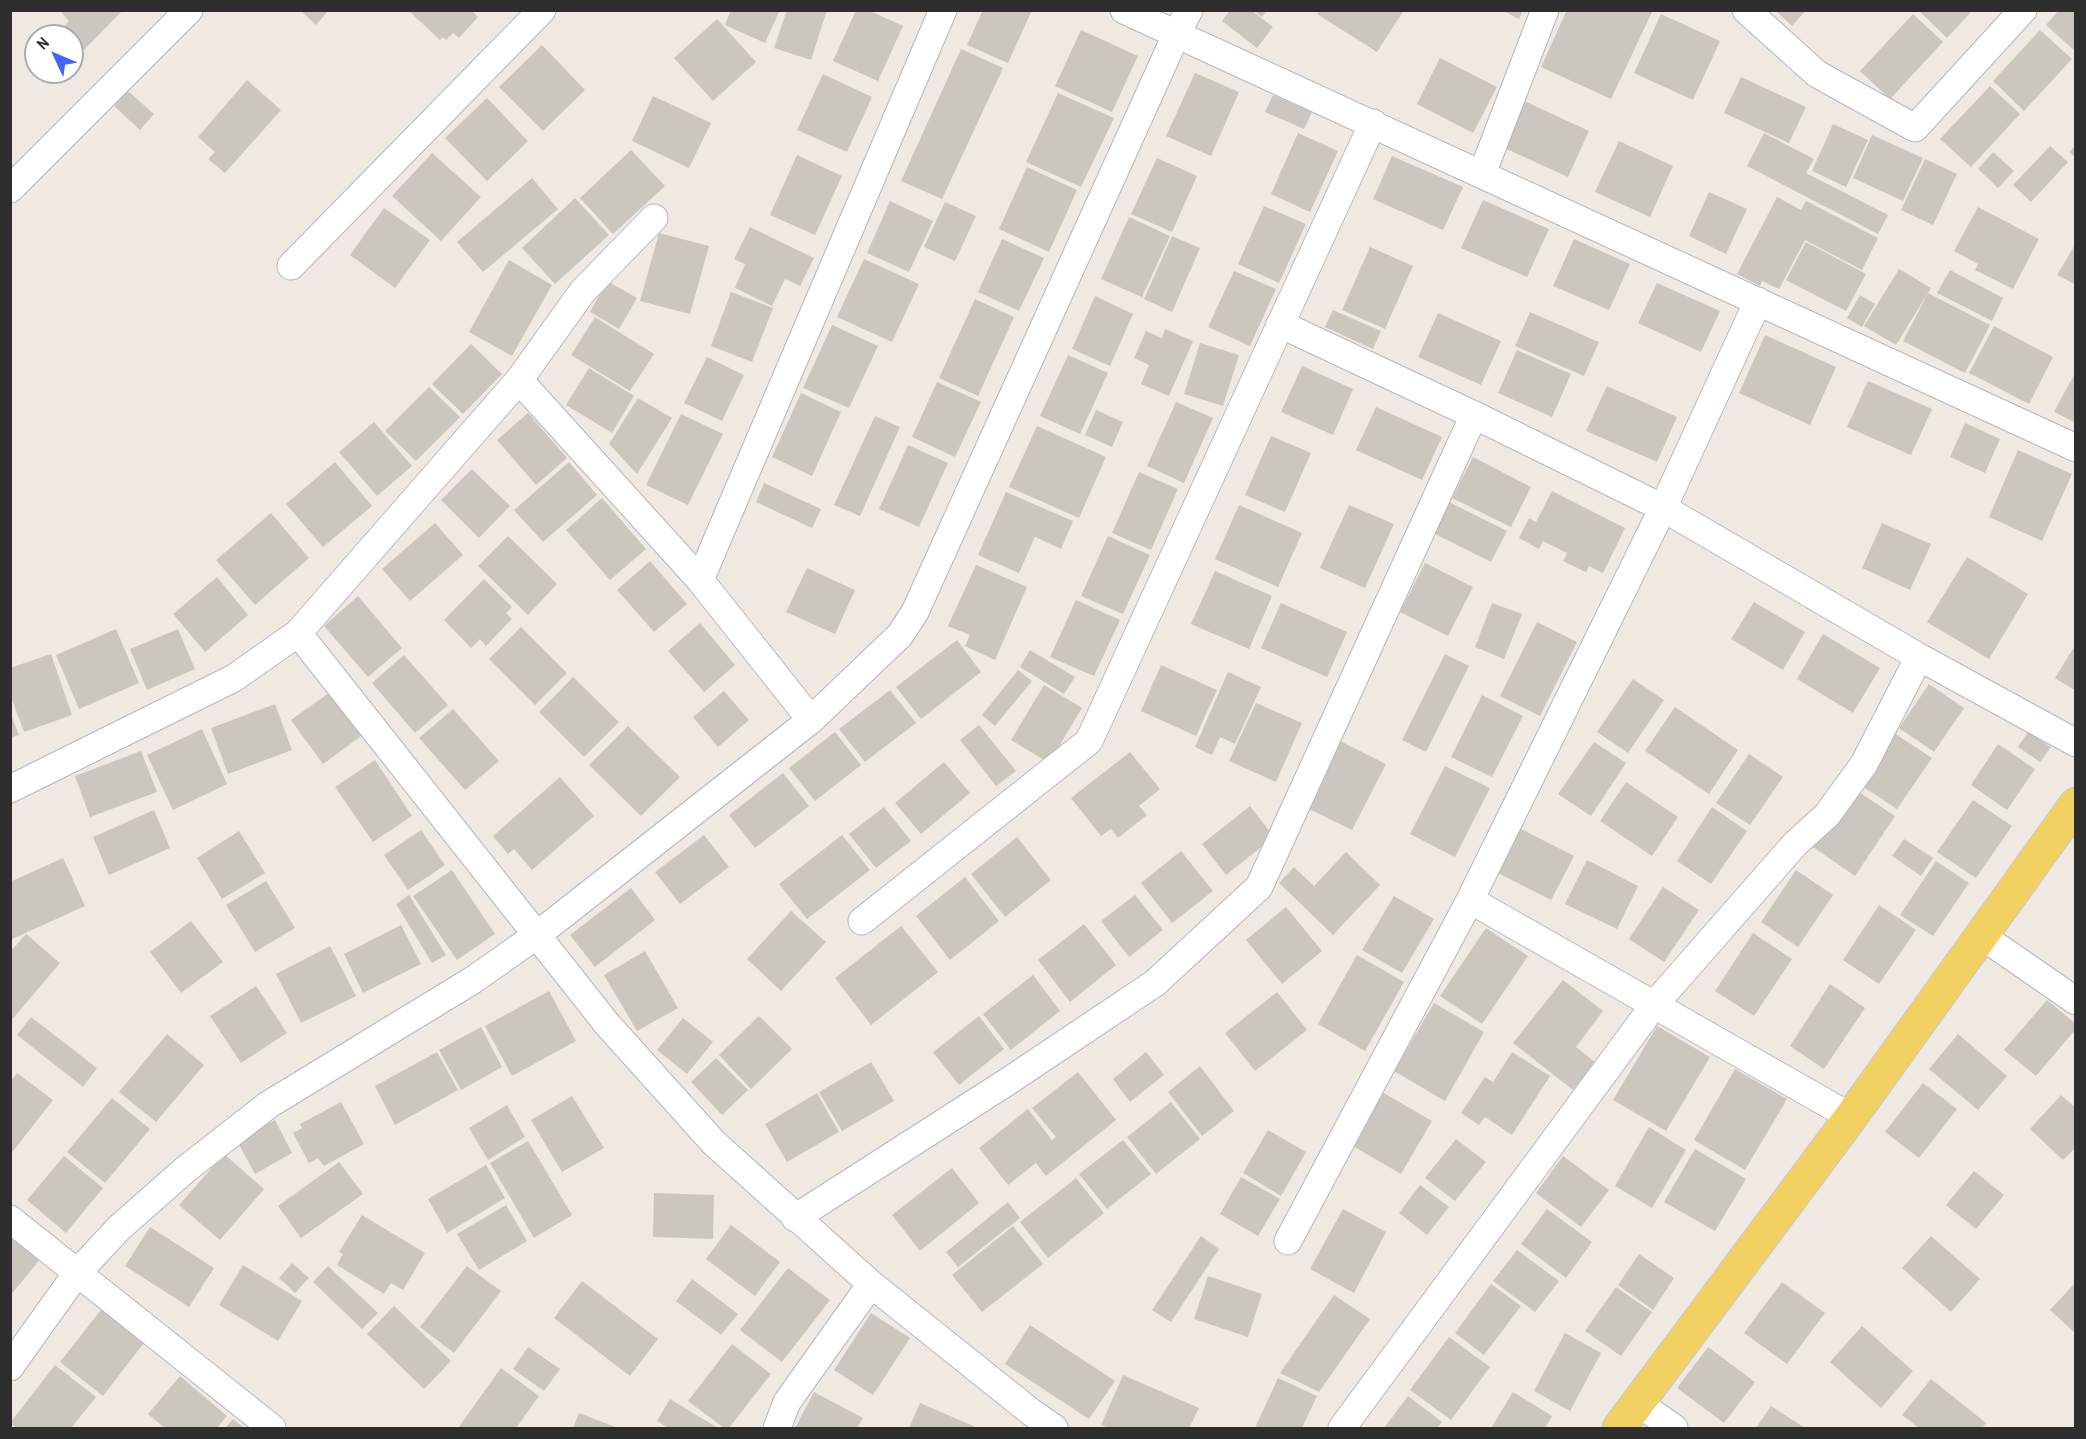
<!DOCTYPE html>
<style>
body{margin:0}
#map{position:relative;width:2086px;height:1439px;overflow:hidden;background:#efe9e1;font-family:"Archivo Narrow",sans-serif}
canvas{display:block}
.frame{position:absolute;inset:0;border:12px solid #2e2e2e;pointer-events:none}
.north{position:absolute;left:24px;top:24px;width:60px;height:60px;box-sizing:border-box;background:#fff;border:2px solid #ababab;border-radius:50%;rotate:314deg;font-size:16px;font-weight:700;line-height:24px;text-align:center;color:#2e2e2e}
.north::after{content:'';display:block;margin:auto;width:21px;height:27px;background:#4264fb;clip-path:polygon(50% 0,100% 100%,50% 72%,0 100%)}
</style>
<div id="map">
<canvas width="2086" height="1439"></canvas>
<div class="frame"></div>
<div class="north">N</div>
</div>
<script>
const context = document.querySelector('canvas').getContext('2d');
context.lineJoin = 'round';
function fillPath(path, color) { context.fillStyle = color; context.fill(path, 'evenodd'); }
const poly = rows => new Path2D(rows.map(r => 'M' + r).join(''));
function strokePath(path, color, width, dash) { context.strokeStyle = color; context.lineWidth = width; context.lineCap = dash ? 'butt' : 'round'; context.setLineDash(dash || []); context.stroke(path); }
fillPath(poly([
 [59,10,123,10,80,54,72,46,72,36,62,36,58,32,69,21],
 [300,10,329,10,316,25],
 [408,10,474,10,473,12,478,17,459,38,453,33,446,40,443,37,440,40],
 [731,10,780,10,765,43,725,25],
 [787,10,827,10,811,60,774,48],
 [856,10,868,10,903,26,878,81,833,61],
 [983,10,1032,10,1008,63,967,45],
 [1230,10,1251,10,1273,27,1257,48,1222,21],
 [1253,10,1267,10,1262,17],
 [1319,10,1404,10,1377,52,1317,14],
 [1502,10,1523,10,1519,19],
 [1567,10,1653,10,1611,99,1541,67],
 [1775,10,1806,10,1792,26],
 [1918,10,1973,10,1947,38],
 [2059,10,2076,10,2076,52,2046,25],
 [1661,14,1720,41,1693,100,1634,73],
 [1913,14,1943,42,1890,99,1860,71],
 [717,19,756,62,713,101,674,58],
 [1081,30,1138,56,1112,112,1055,86],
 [2040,30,2072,59,2024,111,1993,81],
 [542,45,585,90,543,131,499,87],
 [961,49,1003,68,942,199,901,181],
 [1440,58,1497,87,1473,133,1417,104],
 [1195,73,1239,92,1211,156,1166,136],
 [823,74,872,97,847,152,797,130],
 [1741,77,1806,107,1789,143,1724,113],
 [247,80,281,110,225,173,208,159,215,152,198,137],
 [1990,86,2020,114,1971,167,1940,139],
 [128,91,154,114,140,130,114,106],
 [1058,93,1114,118,1081,187,1026,162],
 [1273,95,1312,112,1304,129,1265,112],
 [653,96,711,123,689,168,632,141],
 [487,98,528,141,487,181,445,138],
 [1522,100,1589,131,1568,177,1500,146],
 [1833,124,1868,140,1846,187,1812,171],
 [1298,133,1338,151,1310,212,1271,194],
 [1764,133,1814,159,1806,173,1888,215,1878,234,1747,166],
 [1872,135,1923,158,1903,201,1853,178],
 [1619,141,1673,166,1650,217,1595,192],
 [2076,145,2076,158,2069,152],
 [2050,146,2068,162,2031,202,2013,185],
 [631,150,665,186,613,234,580,198],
 [1993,152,2014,171,1998,188,1978,169],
 [432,153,481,197,441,241,392,196],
 [797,155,842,176,815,235,770,215],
 [1392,156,1463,187,1443,230,1373,199],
 [1157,158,1197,176,1172,232,1131,214],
 [1925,159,1957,174,1933,225,1901,210],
 [1027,167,1077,190,1049,252,999,229],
 [532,178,558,209,483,272,457,242],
 [1709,192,1747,209,1726,254,1689,236],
 [1777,197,1801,210,1806,201,1878,238,1862,270,1805,240,1779,289,1762,281,1760,286,1737,274],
 [575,198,609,235,555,284,522,248],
 [1483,200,1549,229,1527,277,1461,248],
 [890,201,933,221,909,272,867,253],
 [945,202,976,216,955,261,924,247],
 [1264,206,1306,224,1279,283,1238,264],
 [1978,207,2039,239,2013,289,1975,270,1978,264,1954,251],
 [384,208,430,240,395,288,350,255],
 [1129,217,1170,236,1142,297,1101,279],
 [750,227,814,258,800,286,785,279,772,306,735,288,745,264,734,259],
 [659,233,709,246,690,314,640,301],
 [1172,236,1200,248,1172,312,1144,299],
 [1002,239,1044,258,1019,311,978,292],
 [1574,239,1630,264,1609,310,1553,286],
 [1806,242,1866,274,1846,311,1786,280],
 [2076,243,2076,285,2057,275],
 [1370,247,1413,266,1385,329,1342,310],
 [864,259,919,284,892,342,837,317],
 [509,260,552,285,512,356,469,332],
 [1899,269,1931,288,1896,345,1864,326],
 [1950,270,2003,298,1992,321,1937,293],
 [1234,271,1276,289,1250,346,1208,327],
 [607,281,637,298,619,329,590,312],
 [1657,283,1720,311,1701,352,1638,323],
 [731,292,773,308,752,362,711,346],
 [1928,293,1990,325,1965,373,1903,341],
 [1860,295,1875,304,1862,327,1847,318],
 [1095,296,1133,314,1110,366,1072,349],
 [975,299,1014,317,978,396,939,378],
 [1333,310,1381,331,1373,349,1325,327],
 [1530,312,1599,342,1584,376,1515,346],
 [1438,313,1501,341,1481,385,1418,357],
 [595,317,654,354,630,391,571,355],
 [832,325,878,346,849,408,803,388],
 [1994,326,2053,357,2029,404,1969,373],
 [1165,329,1193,341,1169,396,1141,384,1149,365,1134,358,1146,331,1162,338],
 [1765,335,1836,367,1810,425,1739,393],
 [1200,343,1239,355,1223,406,1184,394],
 [471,344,502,374,463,414,432,384],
 [1517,350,1571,374,1552,417,1498,393],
 [1068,355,1108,373,1080,434,1040,416],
 [707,357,744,375,722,421,684,403],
 [1302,366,1353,389,1333,435,1281,412],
 [589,368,634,396,612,433,566,405],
 [2076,371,2076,423,2054,412],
 [1868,381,1932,409,1911,455,1847,427],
 [937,382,981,402,955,457,912,437],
 [1607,386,1677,417,1657,462,1586,431],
 [429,387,460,417,416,461,385,431],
 [801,393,841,412,812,476,772,457],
 [638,398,672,418,637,474,609,444],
 [1176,402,1213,418,1184,483,1147,466],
 [1376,407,1442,437,1422,480,1356,450],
 [1096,410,1123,422,1112,447,1085,435],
 [528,413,567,458,536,485,497,440],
 [681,414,723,434,688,505,646,485],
 [875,416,900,427,860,516,834,505],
 [374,422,412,466,377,496,339,452],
 [1965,423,2000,439,1985,473,1950,457],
 [1037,426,1106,457,1079,518,1009,487],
 [1271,436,1311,453,1285,512,1245,495],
 [908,445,948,463,919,527,879,509],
 [2018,450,2072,474,2042,541,1989,517],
 [1473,457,1531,487,1511,527,1452,498],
 [335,462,372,506,323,547,286,504],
 [569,462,597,495,543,542,514,510],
 [472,469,510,506,479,538,441,500],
 [1139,472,1178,489,1151,550,1112,533],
 [764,483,821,509,812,528,756,502],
 [1552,491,1625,528,1603,573,1589,566,1586,572,1563,561,1567,553,1543,541,1539,549,1519,538,1529,518,1536,522],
 [1006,492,1073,521,1061,549,1035,537,1019,573,978,555],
 [602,498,646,549,610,580,566,530],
 [1447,501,1507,531,1491,562,1431,532],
 [1239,505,1302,533,1278,587,1215,559],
 [1349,505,1394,524,1365,588,1320,568],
 [271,513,309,558,255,605,216,560],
 [435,523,463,555,410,601,382,569],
 [1882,523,1931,544,1910,590,1862,568],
 [508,536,557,584,528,615,478,566],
 [1108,536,1150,555,1123,614,1081,596],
 [1967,557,2028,594,1989,659,1927,622],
 [650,561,687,604,654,632,617,590],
 [1425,563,1473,587,1448,636,1400,612],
 [976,565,1027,587,995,660,965,646,970,635,948,626],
 [807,568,855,590,835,634,786,612],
 [1215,571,1272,596,1249,649,1191,624],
 [217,577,248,615,205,652,173,614],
 [484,579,512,607,506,613,512,619,486,646,480,639,471,648,444,620],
 [358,596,402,648,368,677,324,626],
 [1076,600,1120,620,1094,676,1050,657],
 [1754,602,1805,632,1783,670,1731,639],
 [1281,603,1347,632,1327,677,1261,648],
 [1492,603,1522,614,1504,659,1475,647],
 [1537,622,1577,642,1540,716,1500,696],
 [700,623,735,665,704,692,668,651],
 [521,627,567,673,535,705,489,659],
 [116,629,139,683,79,709,56,655],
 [178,629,195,669,147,690,130,649],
 [1823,634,1880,668,1853,713,1797,679],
 [957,640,981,672,921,719,896,687],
 [2076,644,2076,691,2055,678],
 [1030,650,1075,677,1064,694,1020,667],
 [51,654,72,715,24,732,10,694,10,668],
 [1445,654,1469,666,1426,752,1402,740],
 [404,655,448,705,415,733,372,683],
 [1161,665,1217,690,1196,736,1141,711],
 [1018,670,1032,681,995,726,982,715],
 [1228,672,1261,687,1235,744,1220,737,1212,755,1195,747],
 [573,677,619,722,584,757,539,712],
 [1633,679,1664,700,1628,753,1597,732],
 [1929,684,1964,708,1934,752,1899,728],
 [1044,685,1082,708,1049,763,1011,740],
 [333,690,364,734,323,764,291,720],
 [890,690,916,723,865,762,839,729],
 [724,691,749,720,718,747,693,717],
 [1482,695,1523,716,1492,777,1451,757],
 [1256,703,1302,723,1276,782,1229,761],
 [275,704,292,750,228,774,211,728],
 [1675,707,1738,750,1709,794,1645,751],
 [453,709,499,761,465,790,419,738],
 [10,712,19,735,10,738],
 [979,725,1016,771,996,786,960,740],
 [628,726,680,777,641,816,589,765],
 [202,729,227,784,173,810,147,755],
 [835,732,861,765,815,801,789,768],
 [2028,732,2051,747,2040,762,2018,747],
 [1894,733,1932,758,1897,809,1859,784],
 [1340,741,1386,764,1352,830,1307,808],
 [1594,742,1626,763,1591,816,1558,794],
 [1998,744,2035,769,2007,810,1971,785],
 [141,751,157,792,90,817,75,776],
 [1130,752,1160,789,1139,806,1147,815,1118,838,1111,829,1101,836,1071,798],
 [1749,754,1783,777,1750,825,1716,803],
 [375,760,412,816,373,842,335,787],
 [944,762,970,793,921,834,895,803],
 [1445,766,1490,788,1455,857,1410,834],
 [783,773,809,806,755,848,729,815],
 [560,777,594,816,532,870,514,849,508,854,493,836],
 [1626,782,1678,817,1652,856,1600,821],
 [1853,788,1895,816,1855,876,1813,847],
 [1973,800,2012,826,1976,878,1937,852],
 [1250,806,1274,837,1226,875,1202,844],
 [884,807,911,841,876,868,849,834],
 [1712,807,1747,831,1711,884,1677,861],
 [154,810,170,848,109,875,93,837],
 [1517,827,1574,856,1551,900,1494,871],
 [421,830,445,865,408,890,384,855],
 [239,831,265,873,222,899,197,858],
 [704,835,729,867,680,904,655,872],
 [842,835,870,870,807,919,779,884],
 [1017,837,1051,880,1005,917,971,874],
 [1904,839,1933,858,1921,876,1892,856],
 [1181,851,1213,891,1172,923,1141,883],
 [1346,852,1380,885,1333,935,1279,883,1294,867,1314,886],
 [63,858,85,906,10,940,10,882],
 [1587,860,1638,886,1617,929,1565,904],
 [1936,861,1969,883,1933,936,1900,915],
 [452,870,495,934,457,960,413,896],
 [1796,870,1833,895,1798,947,1761,922],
 [965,877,999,921,950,960,916,916],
 [266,881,295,928,255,952,226,905],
 [1663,887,1699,910,1664,962,1629,939],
 [631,888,655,920,595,967,570,935],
 [409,895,446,955,432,963,396,904],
 [1135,895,1163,930,1129,957,1101,921],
 [1394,896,1434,919,1402,973,1362,950],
 [1879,905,1916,930,1879,984,1843,960],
 [1286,907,1322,951,1282,984,1246,940],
 [791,911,826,942,781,991,747,959],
 [191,921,223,962,181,993,150,952],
 [1084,924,1116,965,1070,1002,1038,960],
 [401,925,421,964,363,993,344,954],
 [901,926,938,972,871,1025,835,978],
 [1486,928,1528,956,1482,1024,1440,996],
 [1753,933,1792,959,1754,1016,1715,991],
 [26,934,60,963,10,1022,10,952],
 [330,946,356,996,301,1023,276,974],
 [645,951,678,1008,637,1031,604,975],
 [1357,955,1404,982,1365,1051,1318,1024],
 [1033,975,1060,1011,1011,1050,983,1014],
 [1563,980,1603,1011,1576,1047,1595,1062,1573,1090,1513,1043],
 [1830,984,1865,1008,1824,1069,1790,1046],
 [256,986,287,1033,241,1063,210,1016],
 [549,991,576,1041,512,1076,485,1026],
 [1277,992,1307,1030,1255,1071,1225,1033],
 [2047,1000,2076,1024,2076,1029,2036,1076,2004,1050],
 [1434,1003,1484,1032,1445,1101,1394,1071],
 [759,1016,792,1049,751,1089,719,1055],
 [979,1016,1004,1049,959,1085,933,1052],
 [31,1017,97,1068,83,1087,17,1035],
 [683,1018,713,1042,687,1074,657,1050],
 [1657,1026,1710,1057,1666,1131,1613,1100],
 [481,1027,502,1067,461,1090,439,1050],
 [167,1034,204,1065,156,1122,119,1092],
 [1958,1034,2007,1076,1978,1110,1929,1069],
 [437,1052,458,1090,395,1125,375,1086],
 [1146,1052,1164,1075,1130,1102,1113,1079],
 [1512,1052,1550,1076,1512,1135,1485,1117,1479,1125,1461,1113,1485,1077,1493,1082],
 [716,1058,748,1090,722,1115,691,1082],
 [871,1062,894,1101,842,1131,819,1092],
 [1200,1066,1234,1111,1202,1136,1168,1092],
 [1735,1069,1787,1099,1745,1170,1694,1140],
 [1078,1072,1116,1120,1046,1176,1036,1163,1008,1185,979,1148,1028,1109,1052,1140,1056,1137,1032,1108],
 [17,1073,53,1100,10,1155,10,1082],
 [1923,1083,1957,1109,1919,1158,1885,1132],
 [1382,1092,1432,1121,1401,1174,1351,1145],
 [817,1093,839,1132,787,1162,765,1124],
 [2061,1095,2076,1108,2076,1147,2063,1160,2030,1129],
 [572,1096,604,1148,562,1172,531,1120],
 [112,1098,150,1129,105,1183,67,1152],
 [341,1102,364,1144,324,1166,318,1158,309,1163,293,1133,302,1128,300,1124],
 [1171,1102,1200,1139,1156,1174,1127,1137],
 [507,1105,525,1137,488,1160,469,1128],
 [275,1120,292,1153,255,1174,237,1141],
 [1649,1127,1686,1150,1652,1208,1615,1186],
 [1268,1130,1306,1152,1281,1196,1243,1173],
 [1456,1139,1486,1162,1455,1201,1425,1178],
 [1123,1140,1151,1174,1107,1209,1079,1174],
 [528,1141,572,1215,534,1238,490,1163],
 [1695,1149,1746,1179,1715,1231,1664,1202],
 [224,1154,264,1189,220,1240,179,1205],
 [64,1156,103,1188,66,1233,27,1200],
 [1563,1156,1609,1190,1581,1227,1536,1193],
 [339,1162,363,1194,301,1238,278,1206],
 [486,1165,505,1198,447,1233,428,1199],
 [952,1168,979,1203,920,1251,892,1215],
 [1974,1171,2004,1195,1976,1229,1946,1205],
 [1241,1177,1280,1199,1258,1236,1220,1214],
 [1076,1178,1104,1213,1048,1258,1020,1222],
 [1420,1185,1449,1207,1427,1235,1399,1213],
 [654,1193,714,1195,713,1239,653,1237],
 [1008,1202,1020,1218,958,1267,946,1252],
 [506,1205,527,1241,479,1270,457,1234],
 [1343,1209,1386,1232,1354,1293,1310,1269],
 [1547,1209,1592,1242,1566,1278,1521,1244],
 [362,1215,425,1253,403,1290,391,1283,384,1294,337,1265,343,1254,339,1252],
 [731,1225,780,1262,755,1296,706,1259],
 [1013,1226,1043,1264,982,1312,952,1275],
 [150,1227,214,1268,189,1307,125,1266],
 [10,1231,42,1257,10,1296],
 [1201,1236,1219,1249,1171,1322,1152,1310],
 [1931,1236,1980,1279,1951,1312,1902,1268],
 [1517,1250,1559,1281,1535,1312,1493,1281],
 [1639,1254,1674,1278,1653,1310,1618,1285],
 [292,1263,309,1278,295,1293,279,1278],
 [243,1265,302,1301,278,1341,219,1305],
 [328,1266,378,1313,362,1329,313,1282],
 [467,1266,501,1291,454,1353,420,1327],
 [788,1268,830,1300,782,1362,740,1330],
 [1208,1276,1262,1294,1248,1337,1194,1319],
 [692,1279,738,1314,721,1335,676,1301],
 [582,1281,658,1339,630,1376,554,1318],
 [1782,1282,1825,1313,1787,1364,1744,1333],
 [2076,1282,2076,1334,2050,1310],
 [1491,1284,1521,1306,1484,1355,1455,1333],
 [1616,1287,1652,1312,1621,1356,1585,1331],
 [1334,1295,1370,1319,1319,1392,1280,1373],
 [104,1306,147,1339,103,1396,60,1362],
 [394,1306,451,1361,424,1389,367,1334],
 [871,1313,910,1338,873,1395,834,1370],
 [1030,1325,1115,1381,1089,1419,1005,1364],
 [1862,1326,1913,1371,1881,1408,1830,1362],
 [1565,1333,1601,1353,1570,1411,1534,1391],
 [1449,1337,1490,1367,1451,1420,1410,1390],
 [732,1344,771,1374,729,1428,724,1428,688,1401],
 [528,1347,560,1369,544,1391,513,1369],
 [1708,1347,1755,1382,1724,1423,1677,1388],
 [55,1365,96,1397,71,1428,17,1428,10,1423],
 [501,1368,539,1396,516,1428,458,1428],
 [1123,1375,1199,1408,1189,1428,1109,1428,1101,1425],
 [180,1376,227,1416,217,1428,165,1428,148,1414],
 [1278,1378,1317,1396,1302,1428,1255,1428],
 [1931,1379,1986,1423,1982,1428,1919,1428,1902,1415],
 [814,1392,863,1418,857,1428,795,1428],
 [1513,1392,1552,1416,1545,1428,1491,1428],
 [1408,1396,1442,1422,1437,1428,1384,1428],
 [670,1399,718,1428,668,1428,657,1421],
 [920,1403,978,1428,909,1428],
 [1771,1406,1805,1428,1756,1428],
 [579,1413,618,1428,573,1428],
 [233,1419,244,1428,225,1428]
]), '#cbc7bf');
const minor = poly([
 [1124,10,2076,448],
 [1746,10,1817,74,1915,128,2023,10],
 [1482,174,1545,10],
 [10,189,189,10],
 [291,266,542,10],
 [1280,324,1474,415,1663,508,1919,657,2076,743],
 [519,380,700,580,811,720],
 [700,580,943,10],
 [298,633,607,1024,714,1143,871,1284,1031,1412,1054,1428],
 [10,789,234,678,298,633,519,380,583,291,654,218],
 [1470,900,1851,1117],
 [862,921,1089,741,1373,123],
 [1982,936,2076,1001],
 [795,1218,1007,1082,1155,983,1259,887,1474,415],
 [10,1219,272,1428],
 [1288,1241,1470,900,1663,508,1758,301],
 [10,1367,77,1273,119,1228,186,1169,268,1105,473,980,537,935,811,720,900,635,915,612,1177,33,1189,10],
 [1638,1403,1674,1428],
 [777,1428,787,1402,871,1284],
 [1342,1428,1654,1005,1795,844,1827,815,1864,764,1919,657]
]);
const major = poly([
 [1619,1428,1851,1117,2076,804]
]);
strokePath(minor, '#b4b7c1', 29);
strokePath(major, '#c9c9c9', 35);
strokePath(minor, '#fff', 27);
strokePath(major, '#f2d163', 33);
</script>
